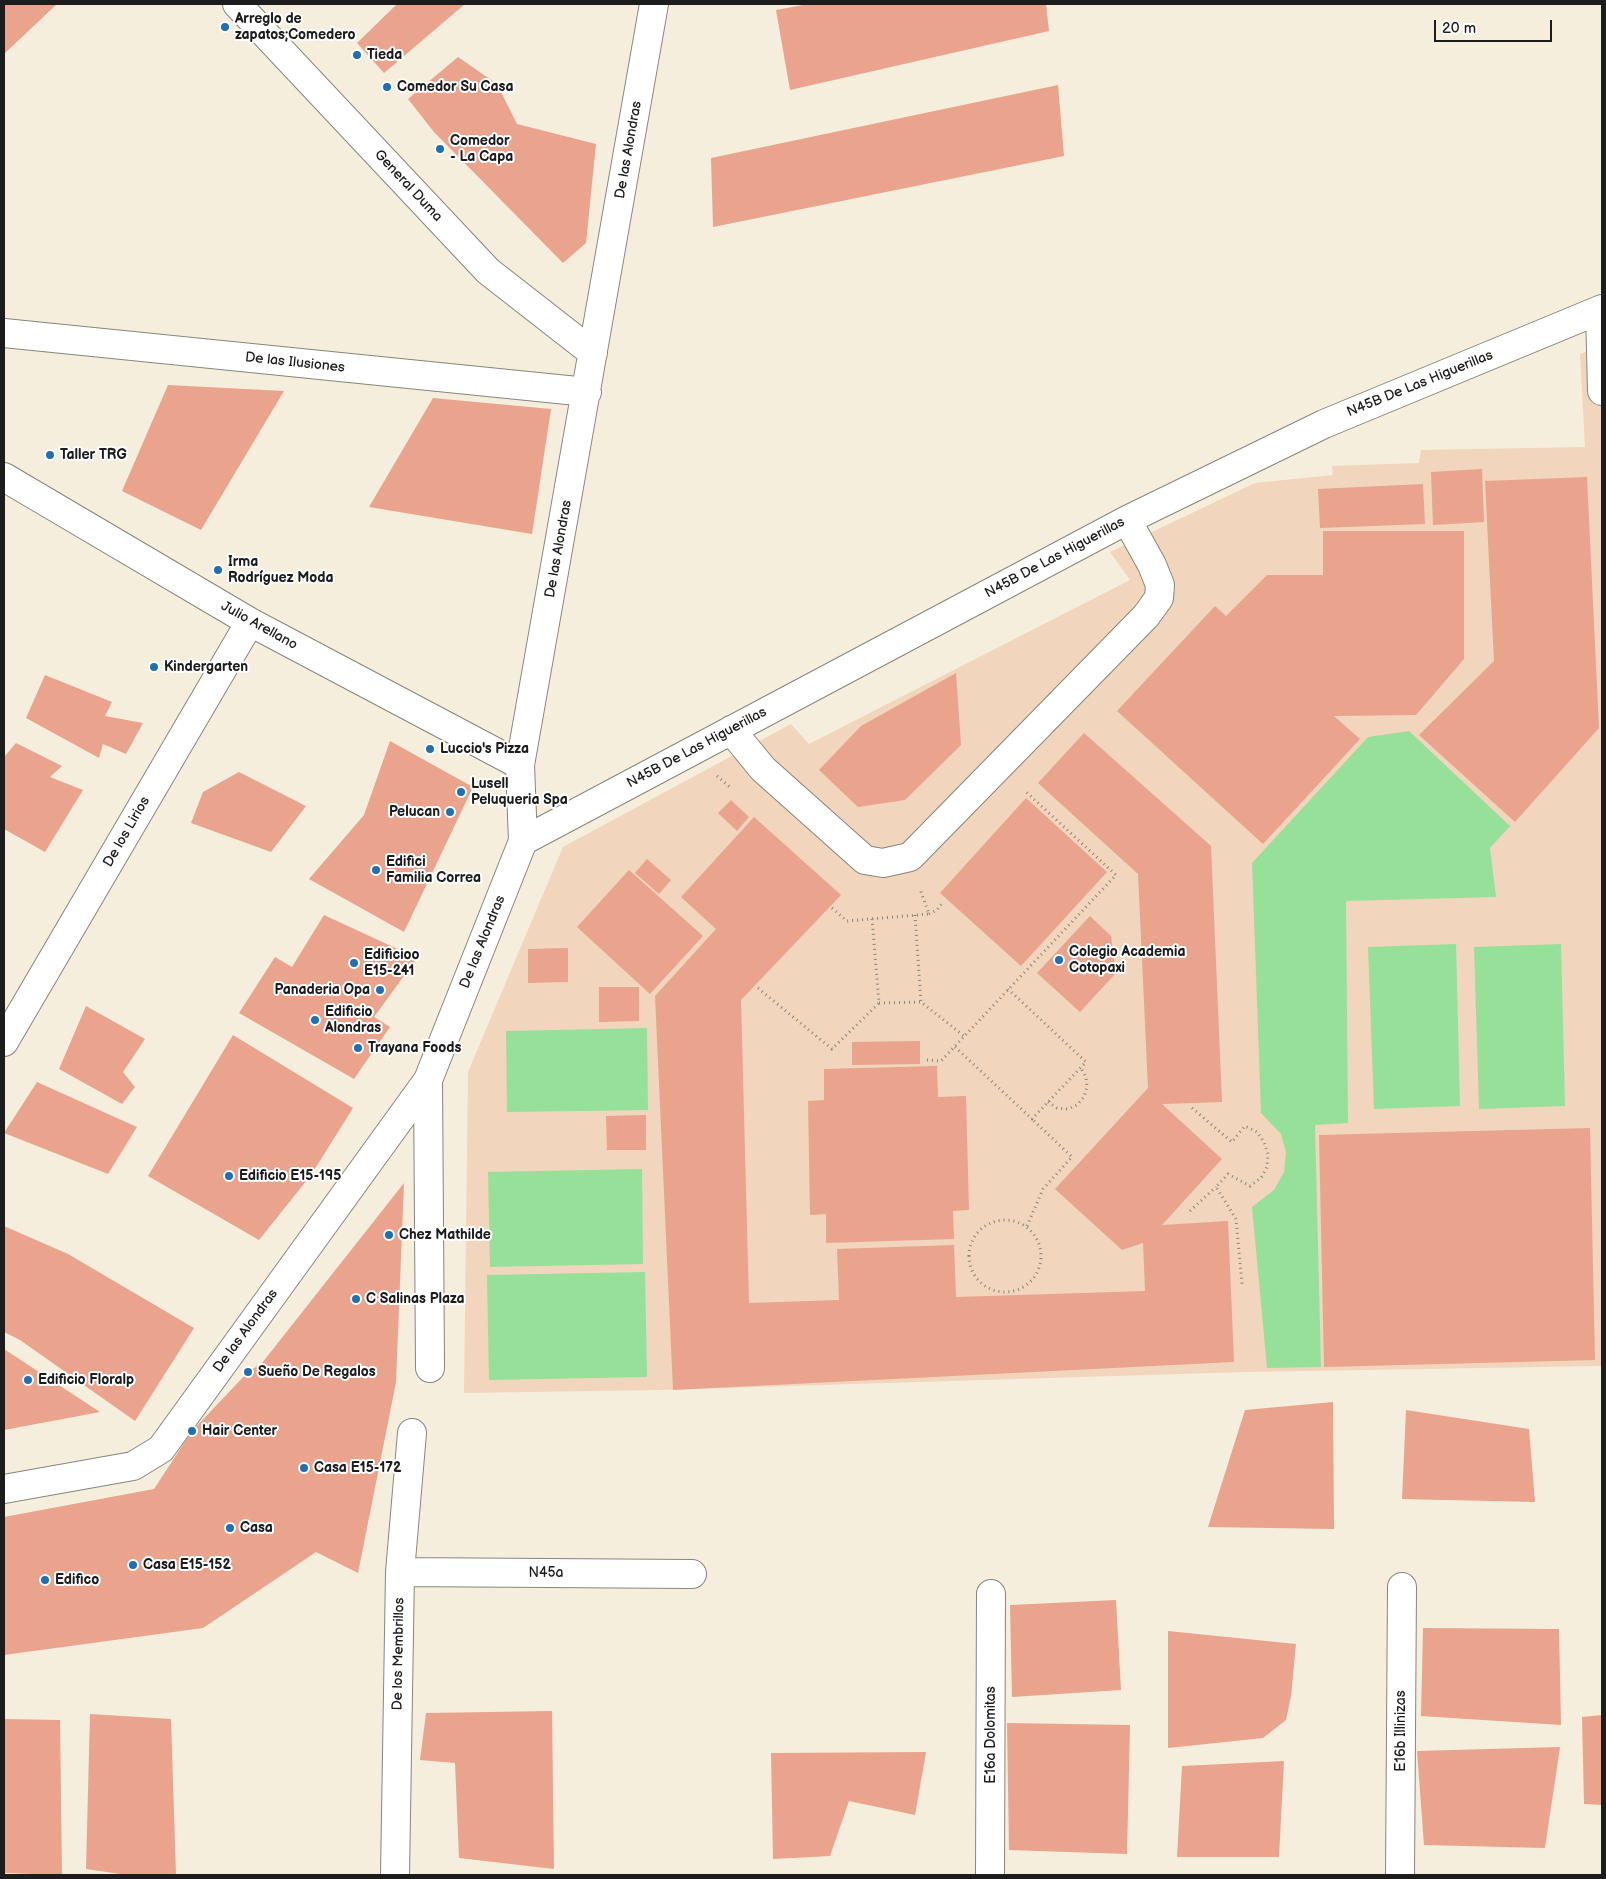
<!DOCTYPE html>
<meta charset="utf-8">
<style>
body{margin:0}
#map{position:relative;width:1606px;height:1879px;overflow:hidden;background:#f5eedc;font-family:"Balsamiq Sans",sans-serif}
canvas{display:block}
.frame{position:absolute;inset:0;border:5px solid #1c1c1c;pointer-events:none}
.scale{position:absolute;left:1434px;top:20px;width:118px;height:22px;box-sizing:border-box;border:2px solid #1c1c1c;border-top:0;padding-left:6px;font-size:15px;line-height:18px;white-space:nowrap;color:#1c1c1c;-webkit-text-stroke:4px #fff;paint-order:stroke}
</style>
<div id="map">
<canvas width="1606" height="1879"></canvas>
<div class="frame"></div>
<div class="scale">20 m</div>
</div>
<script>
const context = document.querySelector('canvas').getContext('2d');
context.lineJoin = 'round';
function fillPath(path, color) { context.fillStyle = color; context.fill(path, 'evenodd'); }
const poly = rows => new Path2D(rows.map(r => 'M' + r).join(''));
function strokePath(path, color, width, dash) { context.strokeStyle = color; context.lineWidth = width; context.lineCap = dash ? 'butt' : 'round'; context.setLineDash(dash || []); context.stroke(path); }
function label(font, color, halo, rows, align = 'center') {
  context.font = font + ' "Balsamiq Sans",sans-serif'; context.lineWidth = 4; context.setLineDash([]); context.textBaseline = 'middle'; context.strokeStyle = halo; context.fillStyle = color; for (const [text, x, y, turn = 0] of rows) {
    context.save(); context.translate(x, y); context.rotate((+turn || 0) * Math.PI / 180); context.textAlign = isNaN(turn) ? turn : align; if (halo) context.strokeText(text, 0, 0); context.fillText(text, 0, 0); context.restore();
  }
}
fillPath(poly([
 [1602,347,1602,1366,1244,1372,659,1390,464,1393,468,1072,563,847,791,724,809,744,1130,580,1110,552,1255,483,1333,475,1332,466,1419,463,1421,450,1585,447,1580,354]
]), '#f1d5bd');
fillPath(poly([
 [1409,731,1510,826,1490,848,1496,897,1346,901,1348,1123,1315,1125,1321,1367,1267,1368,1252,1207,1274,1190,1284,1172,1286,1152,1281,1134,1261,1113,1252,863,1368,737],
 [1456,944,1460,1106,1374,1109,1368,947],
 [1561,944,1565,1106,1479,1109,1474,947],
 [647,1028,648,1110,507,1112,506,1031],
 [642,1169,643,1264,490,1267,488,1172],
 [645,1272,647,1377,489,1380,487,1275]
]), '#97e09a');
fillPath(poly([
 [4,4,57,4,4,54],
 [397,4,465,4,384,73,357,43],
 [808,4,1046,4,1049,31,790,90,776,10],
 [458,57,497,84,517,124,596,144,586,243,563,263,434,132,408,99],
 [1058,85,1064,156,713,227,711,158],
 [168,385,284,391,201,530,122,491],
 [433,398,551,409,532,534,369,507],
 [1482,469,1484,522,1433,525,1431,472],
 [1587,477,1599,728,1515,822,1419,735,1494,661,1485,481],
 [1423,484,1425,524,1320,528,1318,489],
 [1323,531,1464,531,1464,659,1416,715,1334,716,1360,739,1263,844,1117,711,1215,606,1226,616,1267,575,1323,575],
 [956,673,961,745,905,800,858,807,819,770,861,726],
 [45,675,112,702,105,716,143,723,126,754,103,744,99,758,26,718],
 [1084,733,1211,846,1222,1102,1162,1104,1222,1159,1162,1225,1228,1221,1234,1362,673,1390,655,996,716,929,681,897,754,817,841,895,741,1000,749,1303,839,1300,837,1249,954,1245,956,1297,1145,1291,1143,1243,1122,1250,1055,1189,1148,1088,1138,874,1038,783],
 [390,741,473,787,404,932,309,879,364,815],
 [16,743,62,766,50,777,83,790,45,852,4,829,4,757],
 [239,772,306,806,271,852,191,823,203,792],
 [1026,798,1107,872,1021,966,940,893],
 [731,800,749,817,737,831,718,813],
 [647,859,671,880,659,894,635,873],
 [629,870,703,936,650,994,577,927],
 [324,915,417,958,374,1017,390,1027,354,1079,239,1013,275,957,292,967],
 [1090,916,1111,936,1116,973,1080,1012,1037,973],
 [568,948,568,982,528,983,528,949],
 [599,987,639,987,639,1021,599,1022],
 [86,1006,145,1039,123,1072,135,1087,122,1104,59,1069],
 [233,1035,353,1108,311,1175,259,1240,148,1176],
 [920,1041,920,1064,852,1065,852,1042],
 [937,1066,938,1097,966,1096,969,1210,953,1211,954,1239,826,1243,826,1214,810,1215,808,1101,824,1100,824,1069],
 [37,1082,137,1127,108,1174,4,1133],
 [646,1115,646,1150,607,1150,606,1116],
 [1590,1128,1595,1360,1324,1367,1319,1135],
 [404,1183,396,1382,358,1573,316,1552,203,1628,4,1655,4,1517,154,1489,192,1431,248,1372,262,1363],
 [4,1226,68,1254,194,1328,135,1421,20,1340,4,1332],
 [4,1349,100,1412,4,1430],
 [1333,1402,1334,1529,1208,1527,1245,1410],
 [1406,1410,1529,1429,1535,1502,1402,1499],
 [1116,1600,1121,1690,1012,1697,1010,1605],
 [1423,1628,1559,1629,1561,1725,1421,1716],
 [1168,1631,1296,1644,1291,1696,1286,1720,1263,1738,1168,1748],
 [552,1711,554,1869,459,1858,455,1763,420,1760,426,1713],
 [90,1714,171,1719,176,1875,127,1875,86,1869],
 [1602,1715,1602,1805,1584,1804,1582,1717],
 [4,1719,60,1720,62,1875,4,1873],
 [1007,1723,1130,1725,1127,1854,1009,1850],
 [1560,1747,1545,1848,1424,1845,1417,1751],
 [926,1752,915,1815,849,1801,830,1856,773,1859,771,1753],
 [1284,1761,1279,1857,1177,1857,1182,1766]
]), '#eaa38c');
const minor = poly([
 [237,4,488,271,593,353],
 [1600,310,1602,391],
 [4,333,587,392],
 [4,477,250,622,520,765],
 [731,730,763,769,865,860,883,863,910,857,1146,616,1159,598,1160,585,1152,565,1127,520],
 [523,841,1127,520,1324,424,1602,309],
 [4,1042,250,622],
 [428,1080,430,1368],
 [4,1489,133,1466,161,1449,428,1080,523,841,520,765,654,4],
 [400,1572,692,1574],
 [395,1875,400,1572,412,1433],
 [990,1875,991,1594],
 [1400,1875,1402,1587]
]);
strokePath(minor, '#88857c', 30);
strokePath(poly([
 [717,776,731,788],
 [832,908,847,921,929,914,920,889],
 [929,914,937,910,943,902],
 [915,915,921,1002],
 [758,988,832,1049,879,1003,872,918],
 [879,1003,921,1002,964,1036],
 [955,1047,1032,1119,1086,1062,1008,989],
 [927,1060,941,1061,1116,875,1024,790],
 [1048,1102,1057,1108,1068,1109,1077,1105,1084,1097,1087,1087,1086,1077,1081,1068],
 [1192,1108,1232,1142,1245,1126,1257,1132,1264,1142,1268,1154,1267,1167,1261,1178,1250,1186,1228,1174,1216,1187,1236,1219,1242,1284],
 [1190,1211,1216,1187],
 '969 1256a36 36 0 1 1 72 0a36 36 0 1 1-72 0Z',
 [1027,1226,1043,1189,1072,1157,1032,1119]
]), '#88857c', 3, [1, 4]);
strokePath(minor, '#fff', 28);
for (const [x, y, r, color] of [
 [225,27,5,"#1f6fb2"],
 [357,55,5,"#1f6fb2"],
 [387,87,5,"#1f6fb2"],
 [440,149,5,"#1f6fb2"],
 [50,455,5,"#1f6fb2"],
 [218,570,5,"#1f6fb2"],
 [154,667,5,"#1f6fb2"],
 [430,749,5,"#1f6fb2"],
 [461,792,5,"#1f6fb2"],
 [450,812,5,"#1f6fb2"],
 [376,870,5,"#1f6fb2"],
 [1059,960,5,"#1f6fb2"],
 [354,963,5,"#1f6fb2"],
 [380,990,5,"#1f6fb2"],
 [315,1020,5,"#1f6fb2"],
 [358,1048,5,"#1f6fb2"],
 [229,1176,5,"#1f6fb2"],
 [389,1235,5,"#1f6fb2"],
 [356,1299,5,"#1f6fb2"],
 [248,1372,5,"#1f6fb2"],
 [28,1380,5,"#1f6fb2"],
 [192,1431,5,"#1f6fb2"],
 [304,1468,5,"#1f6fb2"],
 [230,1528,5,"#1f6fb2"],
 [133,1565,5,"#1f6fb2"],
 [45,1580,5,"#1f6fb2"]
]) { const dot = new Path2D(); dot.arc(x, y, r, 0, 2 * Math.PI); context.fillStyle = color; context.fill(dot); strokePath(dot, '#fff', 2); }
label('bold 14px', '#1c1c1c', '#fff', [
 ["Arreglo de",235,19],
 ["zapatos;Comedero",235,35],
 ["Tieda",367,55],
 ["Comedor Su Casa",397,87],
 ["Comedor",450,141],
 ["- La Capa",450,157],
 ["Taller TRG",60,455],
 ["Irma",228,562],
 ["Rodríguez Moda",228,578],
 ["Kindergarten",164,667],
 ["Luccio's Pizza",440,749],
 ["Lusell",471,784],
 ["Peluqueria Spa",471,800],
 ["Pelucan",440,812,"right"],
 ["Edifici",386,862],
 ["Familia Correa",386,878],
 ["Colegio Academia",1069,952],
 ["Cotopaxi",1069,968],
 ["Edificioo",364,955],
 ["E15-241",364,971],
 ["Panaderia Opa",370,990,"right"],
 ["Edificio",325,1012],
 ["Alondras",325,1028],
 ["Trayana Foods",368,1048],
 ["Edificio E15-195",239,1176],
 ["Chez Mathilde",399,1235],
 ["C Salinas Plaza",366,1299],
 ["Sueño De Regalos",258,1372],
 ["Edificio Floralp",38,1380],
 ["Hair Center",202,1431],
 ["Casa E15-172",314,1468],
 ["Casa",240,1528],
 ["Casa E15-152",143,1565],
 ["Edifico",55,1580]
], 'left');
label('14px', '#1c1c1c', '#fff', [
 ["De las Alondras",629,150,-80],
 ["General Duma",408,186,47],
 ["De las Ilusiones",295,363,6],
 ["N45B De Las Higuerillas",1420,384,-22],
 ["De las Alondras",559,549,-80],
 ["N45B De Las Higuerillas",1055,558,-28],
 ["Julio Arellano",259,626,29],
 ["N45B De Las Higuerillas",697,748,-28],
 ["De los Lirios",127,832,-60],
 ["De las Alondras",483,942,-68],
 ["De las Alondras",246,1331,-54],
 ["N45a",546,1573],
 ["De los Membrillos",399,1654,-89],
 ["E16b Illinizas",1401,1731,-90],
 ["E16a Dolomitas",991,1735,-90]
]);
</script>
